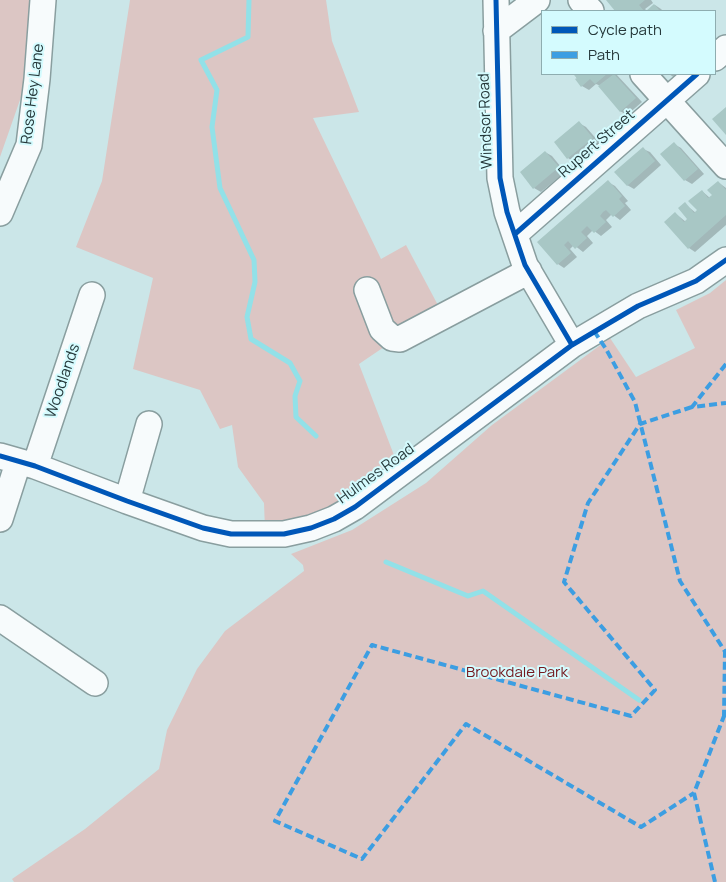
<!DOCTYPE html>
<style>
body{margin:0}
#map{position:relative;width:726px;height:882px;overflow:hidden;background:#cbe6e8;font-family:Manrope,sans-serif}
canvas{display:block}
.legend{position:absolute;left:541px;top:10px;width:175px;height:65px;box-sizing:border-box;background:#d4fbfe;border:1px solid #8eadb0;margin:0;padding:6px 9px;list-style:none;font-size:15px;color:#26393b}
.legend li{display:flex;align-items:center;gap:10px;height:25px}
.legend b{width:25px;border:1px solid #8eadb0}
</style>
<div id="map">
<canvas width="726" height="882"></canvas>
<ul class="legend">
<li><b style="height:6px;background:#0057b8"></b>Cycle path</li>
<li><b style="height:6px;background:#3c9ee2"></b>Path</li>
</ul>
</div>
<script>
const context = document.querySelector('canvas').getContext('2d');
context.lineJoin = 'round';
function fillPath(path, color) { context.fillStyle = color; context.fill(path, 'evenodd'); }
const poly = rows => new Path2D(rows.map(r => 'M' + r).join(''));
function strokePath(path, color, width, dash) { context.strokeStyle = color; context.lineWidth = width; context.lineCap = dash ? 'butt' : 'round'; context.setLineDash(dash || []); context.stroke(path); }
function label(font, color, halo, rows, align = 'center') {
  context.font = font + ' Manrope,sans-serif'; context.lineWidth = 4; context.setLineDash([]); context.textBaseline = 'middle'; context.strokeStyle = halo; context.fillStyle = color; for (const [text, x, y, turn = 0] of rows) {
    context.save(); context.translate(x, y); context.rotate((+turn || 0) * Math.PI / 180); context.textAlign = isNaN(turn) ? turn : align; if (halo) context.strokeText(text, 0, 0); context.fillText(text, 0, 0); context.restore();
  }
}
fillPath(poly([
 [0,0,55,0,0,157],
 [130,0,326,0,332,41,359,112,313,118,381,259,406,245,440,309,359,364,397,463,316,517,265,530,264,503,238,467,232,425,220,429,200,390,133,369,153,278,76,247,102,181],
 [726,280,726,882,14,882,12,879,85,829,159,769,167,730,197,669,225,631,304,571,303,565,291,554,352,530,426,483,492,425,610,338,636,377,695,348,676,310,710,293]
]), '#dcc6c4');
fillPath(poly([
 [607,0,651,0,653,3,645,9,647,11,617,11],
 [655,5,661,9,663,11,648,11],
 [574,74,616,74,642,102,627,115,620,111,601,86,596,84,589,90,582,86],
 [669,74,686,74,678,80],
 [579,123,586,127,599,142,574,162,568,158],
 [674,144,681,148,704,174,692,184,685,180],
 [643,149,650,152,661,165,634,189,627,185],
 [545,152,552,156,565,172,541,192,534,188],
 [608,182,615,186,628,201,625,203,631,210,620,220,612,214,606,220,612,227,601,236,593,230,587,236,593,243,583,252,574,245,570,249,577,257,564,268,558,264,539,242],
 [718,182,726,188,726,225,695,252,689,248,675,213,686,222,689,220,685,204,696,213,699,210,702,191,710,198,714,195]
]), '#0003');
strokePath(poly([
 [249,0,248,37,201,60,217,90,212,127,220,188,254,260,255,282,247,317,251,339,290,363,300,381,295,396,296,417,316,436],
 [386,562,468,596,483,591,639,700]
]), '#92e1e8', 5);
fillPath(poly([
 [606,0,645,0,639,5,644,11,615,11],
 [654,4,660,11,646,11],
 [573,74,607,74,595,84,590,79,581,87,575,79,577,78],
 [614,74,636,98,620,112,598,86],
 [726,107,726,135,712,119],
 [579,121,593,138,567,159,554,142],
 [674,142,698,169,684,181,660,154],
 [643,147,655,161,627,186,614,172],
 [545,151,559,167,533,189,520,172],
 [608,180,622,196,619,199,625,206,613,217,606,210,603,212,600,216,606,222,594,233,587,226,581,232,587,238,575,249,568,241,564,245,571,253,557,265,537,242],
 [718,181,726,190,726,215,688,249,664,222,675,212,684,222,687,219,678,208,685,202,694,213,697,210,688,201,702,190,708,198,712,195,707,190]
]), '#a8c7c5');
const minor = poly([
 [496,0,500,178,507,212,525,265,572,345],
 [581,0,591,11],
 [496,31,537,0],
 [715,58,726,48],
 [643,74,726,166],
 [0,213,29,145,37,79,43,0],
 [515,234,697,74],
 [367,290,382,329,392,338,400,339,529,271],
 [0,456,35,466,127,501,203,528,231,534,284,534,311,528,334,519,355,507,572,345,638,306,696,281,726,260],
 [35,466,92,295],
 [127,501,149,424],
 [0,519,18,463],
 [0,618,95,683]
]);
strokePath(minor, '#899e9f', 28);
strokePath(minor, '#f7fbfc', 25);
strokePath(poly([
 [594,331,606,349,635,402,680,581,726,653],
 [726,364,692,407,726,403],
 [692,407,640,424,588,503,564,582,655,690,631,716,372,645,275,821,362,859,466,724,641,827,694,793],
 [726,650,725,652,724,716,726,715],
 [715,882,694,793,724,716]
]), '#3c9ee2', 4, [8, 4]);
strokePath(poly([
 [496,0,500,178,507,212,525,265,572,345],
 [515,234,697,74],
 [0,456,35,466,127,501,203,528,231,534,284,534,311,528,334,519,355,507,572,345,638,306,696,281,726,260]
]), '#0057b8', 5);
label('15px', '#26393b', '#d4fbfe', [
 ["Rose Hey Lane",33,94,-83],
 ["Windsor Road",486,121,-92],
 ["Rupert Street",597,144,-41],
 ["Woodlands",63,381,-71],
 ["Hulmes Road",376,474,-36]
]);
label('15px', '#75191f', '#d4fbfe', [
 ["Brookdale Park",517,673]
]);
</script>
